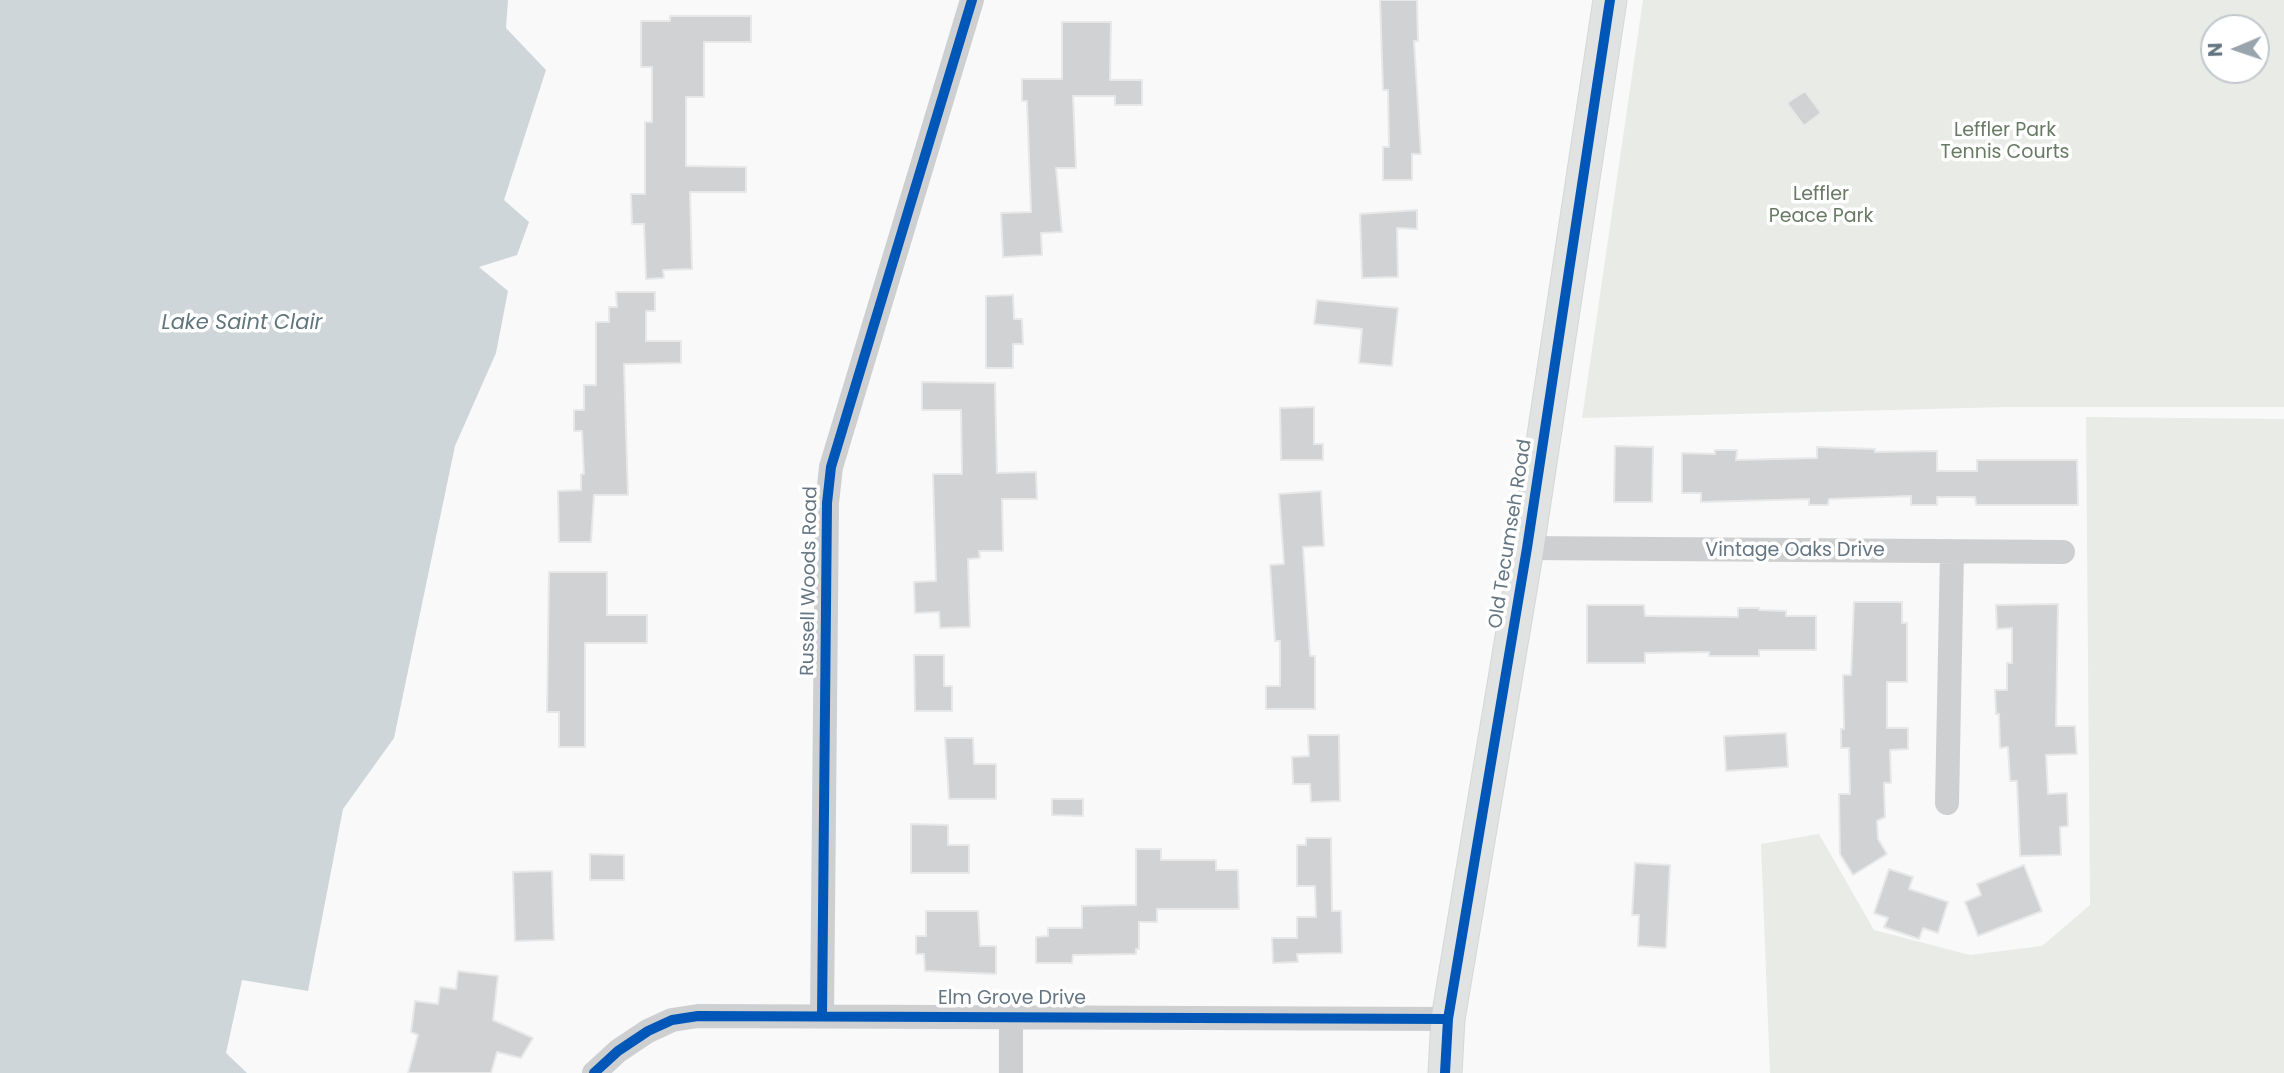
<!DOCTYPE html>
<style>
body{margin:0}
#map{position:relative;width:2284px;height:1073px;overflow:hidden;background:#f9f9f9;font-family:Poppins,sans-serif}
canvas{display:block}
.north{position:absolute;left:2200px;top:14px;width:70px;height:70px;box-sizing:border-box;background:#fff;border:2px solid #c1c8cd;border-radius:50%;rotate:268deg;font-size:19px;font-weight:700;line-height:28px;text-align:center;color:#657683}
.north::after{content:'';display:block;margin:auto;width:24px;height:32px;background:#99a4ac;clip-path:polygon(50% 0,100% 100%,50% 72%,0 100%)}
</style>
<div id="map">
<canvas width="2284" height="1073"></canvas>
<div class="north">N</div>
</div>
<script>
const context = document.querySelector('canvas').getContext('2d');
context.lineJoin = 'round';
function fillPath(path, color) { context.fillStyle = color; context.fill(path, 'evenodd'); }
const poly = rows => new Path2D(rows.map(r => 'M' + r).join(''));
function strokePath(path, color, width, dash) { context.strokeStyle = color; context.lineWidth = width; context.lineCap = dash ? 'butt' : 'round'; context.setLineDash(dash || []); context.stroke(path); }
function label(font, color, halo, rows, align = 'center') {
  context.font = font + ' Poppins,sans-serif'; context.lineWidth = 7; context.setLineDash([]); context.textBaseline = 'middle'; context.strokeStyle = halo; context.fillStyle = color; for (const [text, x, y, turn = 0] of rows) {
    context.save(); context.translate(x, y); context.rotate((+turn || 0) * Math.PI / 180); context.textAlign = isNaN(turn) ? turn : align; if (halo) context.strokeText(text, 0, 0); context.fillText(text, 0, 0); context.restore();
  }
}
fillPath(poly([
 [1643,0,2284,0,2284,407,2007,407,1582,418],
 [2214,28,2256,28,2256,70,2214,70],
 [2086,417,2284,419,2284,1073,1770,1073,1761,844,1819,834,1874,930,1970,955,2042,946,2090,905]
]), '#e8ebe6');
fillPath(poly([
 [0,0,508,0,506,28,546,70,504,200,529,222,517,255,479,267,508,291,496,353,455,446,394,738,343,809,308,991,242,980,226,1053,247,1073,0,1073]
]), '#ced6d9');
const building = poly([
 [1380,0,1417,0,1418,41,1414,41,1421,154,1412,154,1412,180,1383,180,1383,147,1389,147,1388,90,1383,90,1380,0],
 [670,16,751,16,751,42,704,42,704,97,686,97,686,166,746,167,746,192,690,192,692,269,663,270,664,278,646,279,644,224,632,224,631,194,645,194,645,122,652,122,652,67,641,67,641,21,670,21,670,16],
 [1062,22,1111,22,1110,80,1142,80,1142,105,1115,105,1115,96,1073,96,1076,168,1056,168,1062,232,1041,233,1042,255,1003,257,1001,213,1031,212,1027,101,1022,101,1022,79,1062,79,1062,22],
 [1805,91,1821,113,1804,126,1787,103,1805,91],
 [1417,210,1417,229,1397,228,1398,277,1362,278,1360,214,1417,210],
 [616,292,655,292,655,311,646,311,646,341,681,341,681,363,624,364,628,495,594,495,591,542,559,542,558,491,581,490,581,474,584,474,582,431,574,431,574,410,584,410,584,385,596,385,596,322,609,322,609,307,617,307,616,292],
 [1013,295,1014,319,1022,319,1023,344,1013,344,1013,368,986,368,986,296,1013,295],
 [1317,300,1398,308,1392,366,1359,363,1362,329,1314,324,1317,300],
 [922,382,995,383,997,473,1036,472,1037,499,1002,499,1003,551,979,551,980,558,968,559,970,627,940,628,939,612,915,613,914,582,936,581,933,474,962,474,961,410,922,410,922,382],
 [1314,407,1314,444,1323,444,1323,460,1281,460,1280,408,1314,407],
 [1615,446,1653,447,1652,502,1614,502,1615,446],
 [1817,447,1875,449,1875,452,1937,451,1937,471,1977,471,1977,460,2077,460,2078,505,1976,505,1975,497,1937,497,1937,505,1911,505,1911,496,1829,499,1828,505,1809,505,1809,499,1701,502,1701,493,1682,493,1682,453,1715,454,1715,450,1737,450,1736,460,1817,458,1817,447],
 [1321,491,1324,546,1303,547,1310,656,1315,656,1315,709,1266,709,1266,686,1280,686,1280,641,1275,641,1270,565,1284,564,1279,494,1321,491],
 [549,572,607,572,607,615,647,615,647,643,585,643,585,747,559,747,559,712,547,712,549,572],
 [1854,602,1902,602,1902,623,1907,623,1907,682,1887,682,1887,728,1908,728,1908,749,1890,750,1891,783,1884,783,1885,817,1877,821,1878,839,1887,854,1853,875,1840,854,1839,794,1850,794,1849,748,1841,748,1841,729,1844,729,1843,675,1851,675,1854,602],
 [2058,604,2056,726,2075,726,2077,754,2046,755,2048,794,2067,793,2068,826,2060,827,2061,855,2020,856,2017,781,2010,781,2008,747,2000,748,1999,714,1996,714,1995,690,2007,690,2007,663,2012,663,2012,628,1997,629,1996,605,2058,604],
 [1587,605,1644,605,1645,616,1738,617,1738,608,1759,608,1759,610,1786,611,1786,616,1816,616,1816,650,1759,650,1759,656,1709,656,1709,652,1645,653,1645,663,1587,663,1587,605],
 [914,655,944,655,944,686,952,686,952,711,915,711,914,655],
 [1786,733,1788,767,1726,771,1724,736,1786,733],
 [1308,735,1339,735,1340,801,1311,802,1310,784,1293,784,1292,757,1309,756,1308,735],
 [945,738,973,738,974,764,996,764,996,799,949,799,945,738],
 [1052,799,1083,799,1083,816,1052,815,1052,799],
 [911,824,948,825,948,845,969,845,969,873,911,873,911,824],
 [1306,838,1331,838,1332,911,1341,911,1342,953,1297,954,1298,962,1273,963,1272,938,1297,938,1297,917,1316,917,1315,886,1297,886,1297,845,1306,845,1306,838],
 [1136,849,1161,849,1161,860,1216,860,1216,870,1238,870,1239,909,1157,909,1157,922,1139,922,1139,949,1136,949,1136,954,1073,955,1072,963,1036,963,1036,937,1048,936,1048,928,1082,928,1082,906,1136,905,1136,849],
 [590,854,624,855,624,880,590,880,590,854],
 [1635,863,1670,865,1666,948,1638,946,1639,915,1632,915,1635,863],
 [2024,865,2042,911,1978,936,1965,902,1981,895,1977,884,2024,865],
 [1889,869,1913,877,1909,889,1948,902,1938,933,1923,928,1919,939,1884,927,1888,918,1874,913,1889,869],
 [552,871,554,940,515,941,513,872,552,871],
 [926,911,978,911,980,946,996,946,996,974,925,971,924,954,916,954,916,936,926,936,926,911],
 [458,971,498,976,493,1020,533,1038,521,1058,497,1052,491,1073,408,1073,418,1035,411,1032,415,1001,438,1004,440,987,456,989,458,971]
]);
fillPath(building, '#d0d2d3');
strokePath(building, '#e8e8e8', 2);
const secondary = poly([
 [1445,1073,1448,1019,1527,548,1610,0]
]);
strokePath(secondary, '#d5d6d7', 35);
strokePath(poly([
 [1527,548,2063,552],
 [1947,803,1952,552],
 [822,1016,827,503,831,467,972,0],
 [594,1073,618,1051,648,1031,672,1020,698,1016,1448,1019],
 [1011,1073,1011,1016]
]), '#cecfd0', 24);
strokePath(secondary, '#e1e2e2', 33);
strokePath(poly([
 [822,1016,827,503,831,467,972,0],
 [594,1073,618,1051,648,1031,672,1020,698,1016,1448,1019],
 [1445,1073,1448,1019,1527,548,1610,0]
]), '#0057b8', 10);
label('19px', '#687a64', '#fff', [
 ["Leffler Park",2005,131],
 ["Tennis Courts",2005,153],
 ["Leffler",1821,195],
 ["Peace Park",1821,217]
]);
label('19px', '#657683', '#fff', [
 ["Old Tecumseh Road",1511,534,-81],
 ["Vintage Oaks Drive",1795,551],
 ["Russell Woods Road",810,581,-89],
 ["Elm Grove Drive",1012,999]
]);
label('italic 21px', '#60757c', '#fff', [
 ["Lake Saint Clair",242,324]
]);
</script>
